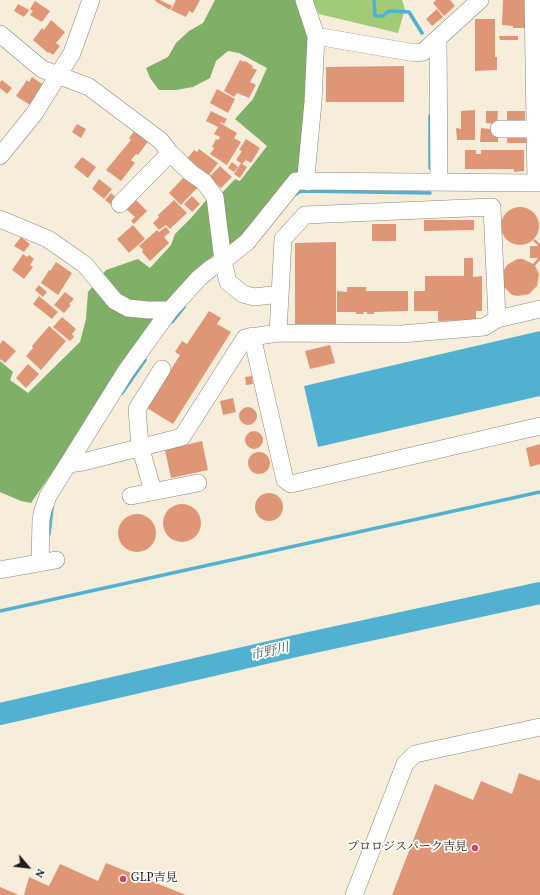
<!DOCTYPE html>
<meta charset="utf-8">
<style>
body{margin:0}
#map{position:relative;width:540px;height:895px;overflow:hidden;background:#f6eeda;font-family:Vollkorn,serif}
canvas{display:block}
.north{position:absolute;left:8px;top:847px;width:40px;height:40px;-webkit-text-stroke:3px #fdfcf7;paint-order:stroke;rotate:118deg;font-size:11px;font-weight:700;line-height:16px;text-align:center;color:#1c1c1c}
.north::after{content:'';display:block;margin:auto;width:14px;height:18px;background:#1c1c1c;clip-path:polygon(50% 0,100% 100%,50% 72%,0 100%)}
</style>
<div id="map">
<canvas width="540" height="895"></canvas>
<div class="north">N</div>
</div>
<script>
const context = document.querySelector('canvas').getContext('2d');
context.lineJoin = 'round';
function fillPath(path, color) { context.fillStyle = color; context.fill(path, 'evenodd'); }
const poly = rows => new Path2D(rows.map(r => 'M' + r).join(''));
function strokePath(path, color, width, dash) { context.strokeStyle = color; context.lineWidth = width; context.lineCap = dash ? 'butt' : 'round'; context.setLineDash(dash || []); context.stroke(path); }
function label(font, color, halo, rows, align = 'center') {
  context.font = font + ' Vollkorn,"Noto Serif JP",serif'; context.lineWidth = 3.5; context.setLineDash([]); context.textBaseline = 'middle'; context.strokeStyle = halo; context.fillStyle = color; for (const [text, x, y, turn = 0] of rows) {
    context.save(); context.translate(x, y); context.rotate((+turn || 0) * Math.PI / 180); context.textAlign = isNaN(turn) ? turn : align; if (halo) context.strokeText(text, 0, 0); context.fillText(text, 0, 0); context.restore();
  }
}
fillPath(poly([
 [312,0,402,0,405,9,398,33,319,14]
]), '#a1cb77');
fillPath(poly([
 [215,0,299,0,308,37,304,131,299,171,242,240,217,252,182,285,156,313,141,340,72,444,31,503,21,501,0,492,0,361,13,372,10,380,28,393,80,342,86,319,88,292,106,270,138,259,150,268,171,245,175,234,191,218,214,191,220,195,235,179,240,181,267,146,235,119,253,99,267,68,239,53,228,51,216,61,210,78,193,87,176,90,159,90,150,78,146,68,168,57,176,43,189,31,203,23]
]), '#80af68');
fillPath(poly([
 [540,331,540,396,318,447,304,386]
]), '#52b1d1');
strokePath(poly([
 [374,0,375,16,383,16,389,11,409,12,422,33],
 [430,168,430,116],
 [294,195,301,191,430,193],
 [172,322,184,307],
 [122,393,145,360],
 [49,534,52,508],
 [0,611,540,492]
]), '#52b1d1', 3.5);
strokePath(poly([
 [0,714,300,645,540,593]
]), '#52b1d1', 22);
fillPath(poly([
 [155,0,160,0,172,6,170,10,155,1],
 [176,0,200,0,193,13,189,11,186,17,171,10],
 [436,0,450,0,455,6,444,16,433,3],
 [503,0,525,0,525,28,513,28,513,26,502,25],
 [35,1,50,11,42,22,30,15,33,11,30,9],
 [18,4,29,10,24,17,14,11],
 [437,9,443,17,432,26,426,19],
 [475,19,495,19,495,57,497,57,497,70,475,71],
 [51,20,65,32,56,43,60,46,53,55,49,52,48,53,33,40,42,28,44,30],
 [499,36,518,36,518,40,500,40],
 [240,60,244,62,245,61,253,66,252,68,257,70,250,82,256,85,249,98,237,93,234,97,224,91],
 [404,66,404,102,326,102,326,67],
 [32,77,42,84,40,87,41,88,30,105,16,96,27,80,29,82],
 [2,80,12,88,7,94,0,88,0,82],
 [217,89,235,99,228,113,210,103],
 [475,110,475,140,457,140,456,128,461,129,461,111],
 [211,111,227,119,224,124,221,122,220,123,237,133,234,138,241,142,227,165,210,154,214,148,212,147,216,139,218,140,220,137,214,134,218,127,206,121],
 [486,111,498,111,497,124,486,123],
 [507,111,525,111,525,120,507,120],
 [77,124,86,129,81,138,72,132],
 [481,128,498,130,498,142,480,142],
 [136,129,149,140,138,155,136,154,131,160,135,163,121,181,106,170,131,140,129,138],
 [507,132,527,136,526,143,507,143],
 [246,139,260,148,251,163,246,160,242,164,247,167,240,178,234,174,241,163,236,160,242,151,239,150],
 [199,149,218,163,209,175,187,159,194,150,197,152],
 [465,150,476,150,476,154,481,154,481,150,524,150,524,171,514,172,514,169,465,169],
 [82,157,96,167,88,178,74,167],
 [232,162,238,167,234,172,228,168],
 [220,166,232,177,221,188,209,177],
 [185,176,197,188,181,205,169,193],
 [99,179,112,189,104,199,92,189],
 [111,193,118,199,112,206,105,200],
 [192,196,200,204,192,212,184,204],
 [135,199,147,211,134,224,131,221,135,217,126,209],
 [174,200,187,213,170,229,166,225,159,230,153,223,159,217,158,215],
 '501 226a19 19 0 1 1 38 0a19 19 0 1 1-38 0Z',
 [424,220,474,220,474,230,424,231],
 [372,224,396,224,396,241,372,241],
 [133,225,145,239,129,253,117,239],
 [166,227,170,232,164,237,169,243,150,261,142,252,143,250,139,246,157,230,159,232],
 [21,237,30,244,24,252,14,246],
 [535,239,540,244,540,260,535,266,539,274,537,286,529,294,518,296,512,295,504,287,502,275,504,270,507,265,517,259,523,259,533,264,538,258,530,258,530,246,537,246,538,245,533,241],
 [336,242,336,324,295,324,295,243],
 [23,254,27,257,29,255,34,259,30,265,33,267,24,279,12,270],
 [464,258,473,258,473,277,482,276,482,311,476,311,476,320,438,321,438,311,414,311,414,291,425,291,425,276,464,276],
 [56,262,72,273,58,295,41,283,49,270,50,271],
 [39,285,47,292,43,297,35,290],
 [347,287,366,287,366,291,408,291,408,311,374,312,374,314,367,314,367,312,363,312,364,314,356,314,356,312,337,312,337,291,347,292],
 [65,292,74,299,69,304,71,305,64,313,54,305],
 [39,296,58,312,52,319,33,304],
 [209,311,221,318,217,324,231,332,173,424,147,408,180,355,175,352,182,341,187,344],
 [62,317,76,329,72,334,74,337,70,341,53,327],
 [49,326,66,341,41,370,26,356,33,348,32,346],
 [3,340,16,351,5,363,0,359,0,344],
 [330,345,335,363,310,369,305,351],
 [28,364,39,374,26,388,16,378],
 [252,376,253,384,246,385,245,377],
 [233,398,236,412,223,415,220,401],
 '239 416a9 9 0 1 1 18 0a9 9 0 1 1-18 0Z',
 '245 440a9 9 0 1 1 18 0a9 9 0 1 1-18 0Z',
 [202,441,208,470,171,478,165,450],
 [540,444,540,464,530,467,526,448],
 '248 463a11 11 0 1 1 22 0a11 11 0 1 1-22 0Z',
 '255 507a14 14 0 1 1 28 0a14 14 0 1 1-28 0Z',
 '163 523a19 19 0 1 1 38 0a19 19 0 1 1-38 0Z',
 '118 533a19 19 0 1 1 38 0a19 19 0 1 1-38 0Z',
 [519,773,540,781,540,895,392,895,435,784,473,800,481,781,512,794],
 [106,863,186,895,24,895,29,877,49,886,60,864,98,881],
 [0,887,19,895,0,895]
]), '#df9677');
const minor = poly([
 [304,0,316,36,313,102,306,176,308,182],
 [533,0,536,183],
 [0,34,42,69,89,87,161,141,170,153,191,173,204,182,215,197,223,261,228,282,243,294,254,297,280,294],
 [316,36,415,53,423,52,480,0],
 [438,38,439,182],
 [499,129,536,129],
 [0,156,34,114,72,53,91,0],
 [120,204,170,153],
 [0,219,48,239,71,255,85,265,115,301,128,308,148,310,170,310],
 [278,333,283,239,305,215,492,207,497,319],
 [252,336,285,480,291,484,540,426],
 [68,464,83,462,182,437,245,338,278,333,401,334,484,327,497,319,540,309],
 [153,491,140,446,137,409,162,369],
 [131,496,198,483],
 [40,563,41,520,43,510,48,496,126,371,170,310,199,278,211,268,223,261,247,242,296,181,540,183],
 [0,570,56,560],
 [354,895,405,764,415,754,540,727]
]);
strokePath(minor, '#89857b', 18);
strokePath(minor, '#fff', 17);
for (const [x, y, r, color] of [
 [475,848,4,"#d1495b"],
 [123,879,4,"#d1495b"]
]) { const dot = new Path2D(); dot.arc(x, y, r, 0, 2 * Math.PI); context.fillStyle = color; context.fill(dot); strokePath(dot, '#fdfcf7', 1.5); }
label('12px', '#1c1c1c', '#fdfcf7', [
 ["プロロジスパーク吉見",467,848],
 ["GLP吉見",131,879,"left"]
], 'right');
label('italic 13px', '#345f6d', '#fdfcf7', [
 ["市野川",270,653,-13]
]);
</script>
